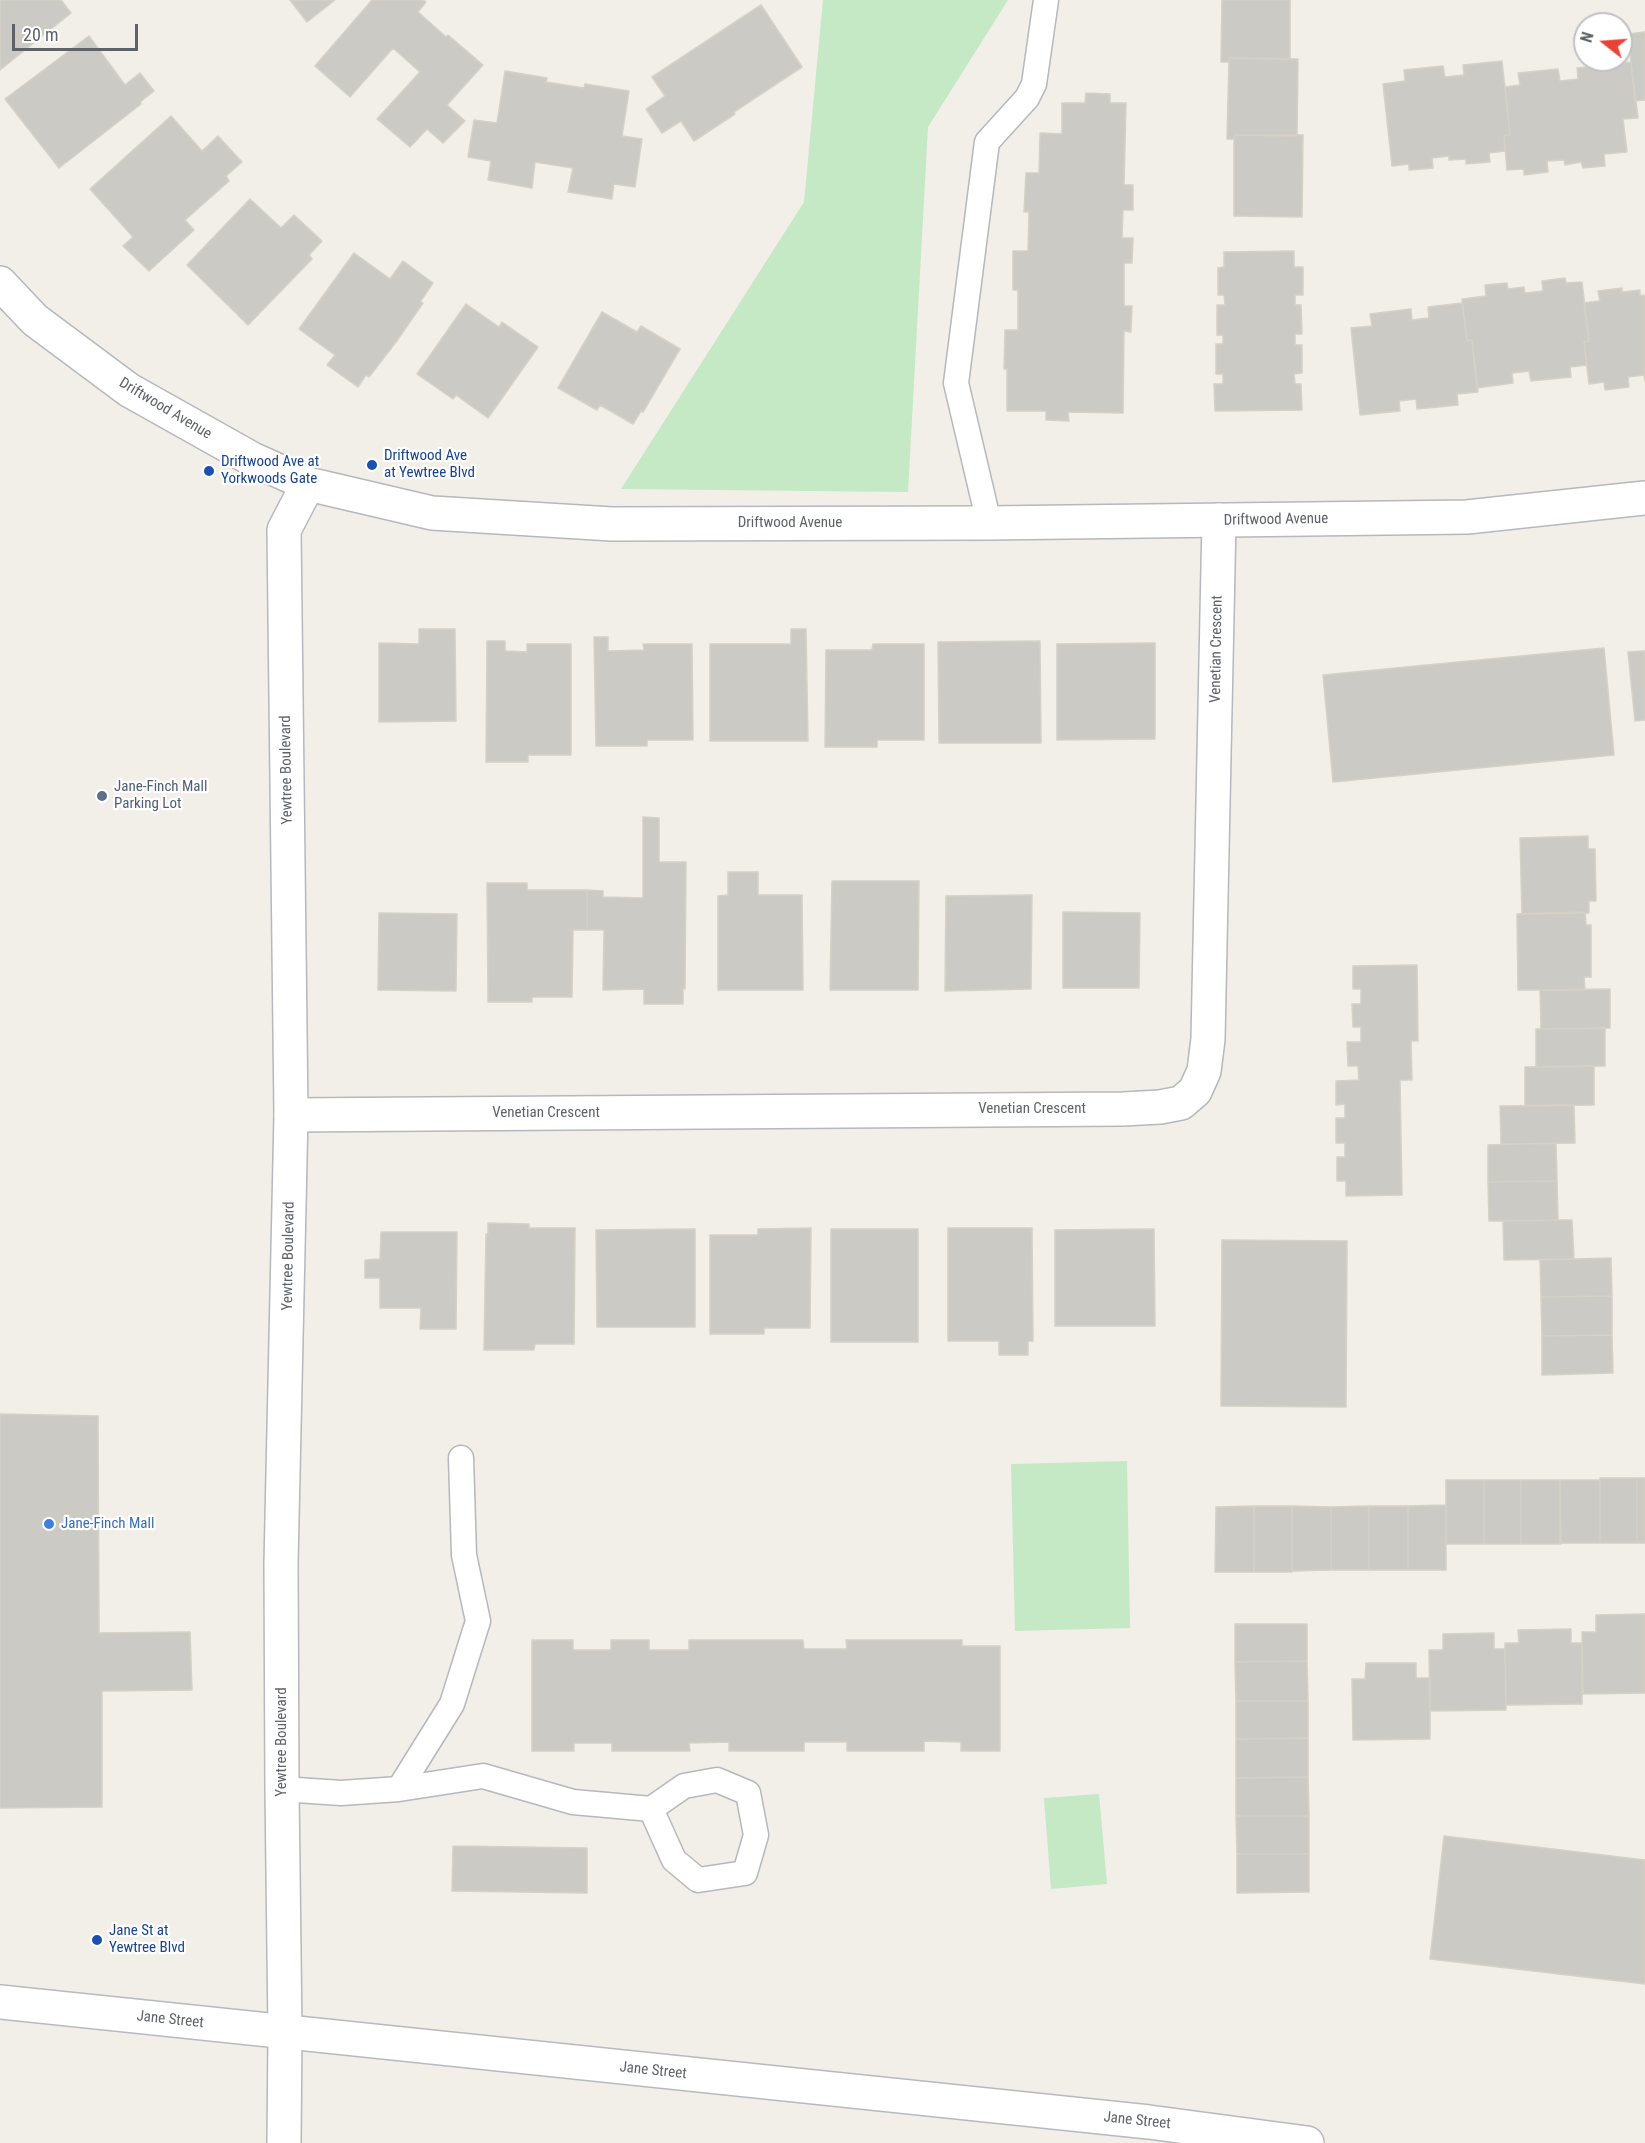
<!DOCTYPE html>
<style>
body{margin:0}
#map{position:relative;width:1645px;height:2143px;overflow:hidden;background:#f1efe8;font-family:"Roboto Condensed",sans-serif}
canvas{display:block}
.north{position:absolute;left:1573px;top:12px;width:60px;height:60px;box-sizing:border-box;background:#fff;border:2px solid #bfc1c3;border-radius:50%;rotate:287deg;font-size:16px;font-weight:700;line-height:24px;text-align:center;color:#5f6368}
.north::after{content:'';display:block;margin:auto;width:21px;height:27px;background:#ea4335;clip-path:polygon(50% 0,100% 100%,50% 72%,0 100%)}
.scale{position:absolute;left:12px;top:24px;width:126px;height:27px;box-sizing:border-box;border:3px solid #5f6368;border-top:0;padding-left:8px;font-size:18px;line-height:21px;white-space:nowrap;color:#5f6368;-webkit-text-stroke:4px #fff;paint-order:stroke}
</style>
<div id="map">
<canvas width="1645" height="2143"></canvas>
<div class="north">N</div>
<div class="scale">20 m</div>
</div>
<script>
const context = document.querySelector('canvas').getContext('2d');
context.lineJoin = 'round';
function fillPath(path, color) { context.fillStyle = color; context.fill(path, 'evenodd'); }
const poly = rows => new Path2D(rows.map(r => 'M' + r).join(''));
function strokePath(path, color, width, dash) { context.strokeStyle = color; context.lineWidth = width; context.lineCap = dash ? 'butt' : 'round'; context.setLineDash(dash || []); context.stroke(path); }
function label(font, color, halo, rows, align = 'center') {
  context.font = font + ' "Roboto Condensed",sans-serif'; context.lineWidth = 4.5; context.setLineDash([]); context.textBaseline = 'middle'; context.strokeStyle = halo; context.fillStyle = color; for (const [text, x, y, turn = 0] of rows) {
    context.save(); context.translate(x, y); context.rotate((+turn || 0) * Math.PI / 180); context.textAlign = isNaN(turn) ? turn : align; if (halo) context.strokeText(text, 0, 0); context.fillText(text, 0, 0); context.restore();
  }
}
fillPath(poly([
 [823,0,1008,0,928,127,908,492,621,489,804,202],
 [1127,1461,1130,1628,1015,1631,1011,1464],
 [1099,1794,1107,1884,1051,1889,1044,1798]
]), '#c5e8c5');
const building = poly([
 [0,0,61,0,71,13,0,70,0,0],
 [290,0,335,0,307,22,290,0],
 [372,0,423,0,426,2,418,12,446,37,448,35,483,65,447,105,465,121,443,143,427,129,410,147,377,119,420,72,393,48,350,97,315,66,372,0],
 [1222,0,1290,0,1290,59,1229,58,1229,62,1221,62,1222,0],
 [761,5,802,67,734,112,735,114,694,141,681,121,662,133,646,109,665,96,652,77,761,5],
 [1645,32,1645,100,1635,101,1628,34,1645,32],
 [89,36,125,85,140,73,154,91,140,102,141,104,59,168,5,99,89,36],
 [1229,58,1298,59,1297,136,1234,135,1234,139,1227,139,1229,58],
 [1502,61,1510,135,1504,135,1505,151,1489,153,1490,162,1466,164,1466,159,1449,160,1449,156,1432,158,1433,168,1409,170,1409,164,1392,166,1383,84,1405,81,1404,70,1443,66,1445,77,1464,75,1463,65,1502,61],
 [1631,62,1638,118,1623,119,1627,152,1604,154,1605,166,1583,168,1581,162,1565,165,1564,160,1547,161,1548,172,1524,175,1524,169,1507,170,1504,135,1510,135,1505,87,1520,85,1518,73,1558,69,1560,81,1578,79,1577,68,1631,62],
 [505,71,547,78,546,82,584,88,585,84,629,91,622,136,642,139,635,187,614,184,612,199,568,192,573,168,535,162,532,188,488,180,491,161,468,157,474,120,497,123,505,71],
 [1086,93,1110,94,1110,103,1126,103,1124,185,1133,185,1133,210,1123,210,1122,238,1133,238,1132,263,1124,263,1124,306,1132,306,1131,332,1124,331,1123,413,1068,412,1069,421,1046,420,1046,411,1007,411,1007,369,1004,369,1005,330,1018,330,1018,290,1013,290,1013,251,1028,251,1029,212,1024,212,1026,173,1039,173,1040,133,1062,134,1062,103,1085,103,1086,93],
 [171,116,202,151,218,136,242,162,226,176,229,181,185,220,194,230,149,271,123,246,133,237,90,189,171,116],
 [1234,135,1303,135,1302,217,1234,216,1234,135],
 [250,199,281,228,294,215,322,241,309,255,312,259,248,325,187,265,250,199],
 [1294,251,1294,267,1303,267,1303,295,1295,295,1295,305,1301,305,1302,334,1295,334,1295,345,1302,345,1302,373,1294,374,1295,384,1301,384,1302,410,1215,411,1214,384,1223,384,1223,374,1216,374,1216,344,1223,344,1223,335,1217,335,1217,305,1225,305,1224,295,1218,295,1218,268,1224,267,1224,252,1294,251],
 [354,253,390,279,403,261,433,283,420,302,423,303,396,342,369,377,366,375,358,387,327,365,335,355,299,329,354,253],
 [1565,278,1566,283,1582,282,1589,341,1584,342,1587,365,1570,367,1571,377,1531,381,1529,371,1512,373,1513,383,1477,388,1472,340,1467,341,1462,299,1486,296,1485,285,1507,283,1508,289,1524,287,1525,293,1543,291,1542,281,1565,278],
 [1622,288,1622,292,1640,290,1640,296,1645,295,1645,381,1644,375,1628,377,1629,387,1605,390,1604,382,1589,384,1584,342,1589,341,1584,303,1600,301,1598,291,1622,288],
 [1462,303,1467,341,1472,340,1478,392,1457,394,1458,405,1417,409,1416,399,1399,401,1400,411,1360,415,1351,328,1372,326,1370,314,1411,309,1412,320,1429,318,1428,307,1462,303],
 [466,304,499,327,502,322,538,347,488,418,456,395,453,399,417,374,466,304],
 [602,312,637,332,641,326,680,349,643,412,641,411,633,424,600,405,597,410,558,388,602,312],
 [419,629,455,629,456,721,379,722,379,643,419,644,419,629],
 [791,629,806,629,808,741,710,741,710,644,791,644,791,629],
 [594,637,608,637,608,651,644,650,643,644,692,644,693,740,647,740,647,746,596,746,594,637],
 [487,641,505,641,505,651,527,652,527,644,571,644,571,755,528,755,528,762,486,762,487,641],
 [1040,641,1041,743,939,743,938,642,1040,641],
 [1155,643,1155,739,1057,740,1057,644,1155,643],
 [873,644,924,644,924,740,877,740,877,747,825,747,826,650,872,650,873,644],
 [1604,648,1614,755,1333,782,1323,675,1604,648],
 [1645,651,1645,720,1635,721,1628,652,1645,651],
 [643,817,659,818,659,862,686,862,685,989,683,989,683,1004,644,1004,644,989,603,990,604,930,587,930,587,890,603,891,603,897,643,898,643,817],
 [1588,836,1588,849,1595,849,1596,901,1589,901,1589,913,1522,914,1520,838,1588,836],
 [728,872,758,872,758,895,802,895,803,990,718,990,718,896,728,895,728,872],
 [832,881,919,881,918,990,830,990,832,881],
 [487,883,527,883,527,890,587,890,587,930,573,930,572,997,532,997,532,1002,488,1002,487,883],
 [1032,895,1031,989,945,991,946,896,1032,895],
 [1063,912,1140,913,1139,988,1063,988,1063,912],
 [1585,912,1586,925,1591,925,1591,977,1584,977,1585,990,1518,990,1517,914,1585,912],
 [379,913,457,914,456,991,378,990,379,913],
 [1417,965,1418,1041,1411,1041,1412,1080,1400,1080,1402,1195,1346,1196,1346,1181,1337,1181,1337,1157,1345,1157,1345,1143,1336,1143,1336,1118,1345,1118,1345,1104,1336,1105,1336,1081,1359,1080,1358,1066,1348,1066,1347,1042,1361,1042,1361,1027,1353,1027,1352,1004,1361,1004,1361,989,1353,989,1353,966,1417,965],
 [1610,989,1610,1028,1541,1029,1540,990,1610,989],
 [1605,1028,1605,1066,1536,1067,1536,1029,1605,1028],
 [1594,1066,1594,1105,1525,1106,1525,1067,1594,1066],
 [1574,1105,1575,1143,1501,1144,1500,1106,1574,1105],
 [1556,1143,1557,1181,1488,1182,1488,1145,1556,1143],
 [1557,1181,1558,1220,1489,1221,1488,1182,1557,1181],
 [1558,1220,1572,1220,1574,1259,1504,1260,1503,1221,1558,1220],
 [488,1223,529,1224,529,1228,575,1228,574,1344,535,1344,534,1350,484,1350,486,1234,488,1234,488,1223],
 [811,1228,810,1328,764,1328,764,1334,710,1334,710,1235,758,1235,758,1229,811,1228],
 [948,1228,1032,1228,1033,1341,1028,1341,1028,1355,999,1355,999,1341,948,1341,948,1228],
 [695,1229,695,1327,597,1327,596,1230,695,1229],
 [831,1229,918,1229,918,1342,831,1342,831,1229],
 [1154,1229,1155,1326,1055,1326,1055,1230,1154,1229],
 [381,1232,457,1232,456,1329,420,1329,421,1308,380,1308,380,1278,365,1278,365,1260,380,1259,381,1232],
 [1222,1240,1347,1241,1346,1407,1221,1406,1222,1240],
 [1611,1258,1612,1296,1541,1297,1540,1260,1611,1258],
 [1612,1296,1612,1335,1542,1336,1541,1297,1612,1296],
 [1612,1335,1613,1373,1542,1375,1542,1336,1612,1335],
 [0,1414,98,1416,99,1633,190,1632,192,1690,102,1691,102,1807,0,1808,0,1414],
 [1600,1478,1637,1478,1637,1543,1600,1543,1600,1478],
 [1637,1478,1645,1478,1645,1543,1637,1543,1637,1478],
 [1446,1480,1484,1480,1484,1544,1446,1544,1446,1480],
 [1484,1480,1521,1480,1521,1544,1484,1544,1484,1480],
 [1521,1480,1560,1480,1561,1544,1521,1544,1521,1480],
 [1560,1480,1600,1480,1600,1543,1560,1543,1560,1480],
 [1446,1505,1446,1570,1408,1570,1408,1506,1446,1505],
 [1254,1506,1292,1506,1292,1572,1254,1572,1254,1506],
 [1254,1506,1254,1572,1215,1572,1216,1507,1254,1506],
 [1292,1506,1331,1507,1331,1570,1292,1571,1292,1506],
 [1369,1506,1408,1506,1408,1570,1369,1570,1369,1506],
 [1369,1506,1369,1570,1331,1570,1331,1507,1369,1506],
 [1645,1614,1645,1693,1583,1694,1582,1632,1596,1632,1596,1615,1645,1614],
 [1235,1624,1307,1624,1307,1661,1235,1662,1235,1624],
 [1571,1629,1571,1643,1582,1643,1582,1704,1506,1705,1505,1643,1519,1643,1518,1630,1571,1629],
 [1494,1633,1494,1649,1505,1649,1506,1710,1430,1711,1429,1650,1443,1650,1443,1634,1494,1633],
 [532,1640,573,1640,573,1650,611,1650,611,1640,649,1640,649,1650,689,1650,689,1640,803,1640,804,1649,847,1649,846,1640,962,1640,962,1646,1000,1646,1000,1751,961,1751,961,1742,924,1741,924,1751,847,1751,847,1742,804,1742,804,1751,729,1751,729,1742,689,1743,690,1751,612,1751,612,1743,574,1743,574,1751,532,1751,532,1640],
 [1307,1661,1308,1701,1236,1701,1235,1662,1307,1661],
 [1366,1663,1416,1663,1416,1678,1430,1678,1430,1739,1353,1740,1352,1679,1365,1679,1366,1663],
 [1236,1701,1308,1701,1308,1738,1236,1739,1236,1701],
 [1308,1738,1308,1777,1236,1778,1236,1739,1308,1738],
 [1308,1777,1309,1816,1236,1816,1236,1778,1308,1777],
 [1236,1816,1309,1816,1309,1854,1237,1854,1236,1816],
 [1444,1836,1645,1860,1645,1984,1430,1959,1444,1836],
 [453,1846,587,1848,587,1893,452,1891,453,1846],
 [1237,1854,1309,1854,1309,1892,1237,1893,1237,1854]
]);
fillPath(building, '#cccac5');
strokePath(building, '#d6d1c6', 1.5);
const service = poly([
 [989,523,956,383,987,142,1027,98,1034,84,1046,0],
 [282,1789,341,1793,399,1789,452,1704,478,1621,464,1555,461,1458],
 [399,1789,483,1776,573,1802,651,1809,684,1786,717,1780,748,1793,756,1835,745,1873,698,1880,674,1860,651,1809]
]);
const minor = poly([
 [291,1115,1123,1109,1160,1107,1181,1103,1195,1091,1204,1071,1208,1039,1219,520]
]);
const tertiary = poly([
 [0,283,35,320,129,390,252,459,308,484,432,513,612,524,989,523,1467,517,1645,498],
 [284,2143,285,2033,282,1789,281,1563,291,1115,284,530,308,484]
]);
const secondary = poly([
 [0,2002,1149,2122,1307,2143]
]);
strokePath(service, '#b5b8bc', 27);
strokePath(minor, '#b5b8bc', 36);
strokePath(tertiary, '#b5b8bc', 36);
strokePath(secondary, '#b6babf', 36);
strokePath(service, '#fff', 24);
strokePath(minor, '#fff', 33);
strokePath(tertiary, '#fff', 33);
strokePath(secondary, '#fff', 33);
for (const [x, y, r, color] of [
 [372,465,6,"#1a4fb4"],
 [209,471,6,"#1a4fb4"],
 [102,796,6,"#5c6f8a"],
 [49,1524,6,"#3f7fe0"],
 [97,1940,6,"#1a4fb4"]
]) { const dot = new Path2D(); dot.arc(x, y, r, 0, 2 * Math.PI); context.fillStyle = color; context.fill(dot); strokePath(dot, '#fff', 2); }
label('15px', '#5f6368', '#fff', [
 ["Driftwood Avenue",165,409,31],
 ["Driftwood Avenue",1276,520,-1],
 ["Driftwood Avenue",790,523],
 ["Venetian Crescent",1217,649,-89],
 ["Yewtree Boulevard",287,770,-91],
 ["Venetian Crescent",1032,1109],
 ["Venetian Crescent",546,1113],
 ["Yewtree Boulevard",289,1256,-89],
 ["Yewtree Boulevard",282,1742,-90],
 ["Jane Street",170,2020,6],
 ["Jane Street",653,2071,6],
 ["Jane Street",1137,2121,6]
]);
label('15px', '#164399', '#fff', [
 ["Driftwood Ave",384,456],
 ["at Yewtree Blvd",384,473],
 ["Driftwood Ave at",221,462],
 ["Yorkwoods Gate",221,479],
 ["Jane St at",109,1931],
 ["Yewtree Blvd",109,1948]
], 'left');
label('15px', '#4e5e75', '#fff', [
 ["Jane-Finch Mall",114,787],
 ["Parking Lot",114,804]
], 'left');
label('15px', '#366cbe', '#fff', [
 ["Jane-Finch Mall",61,1524]
], 'left');
</script>
